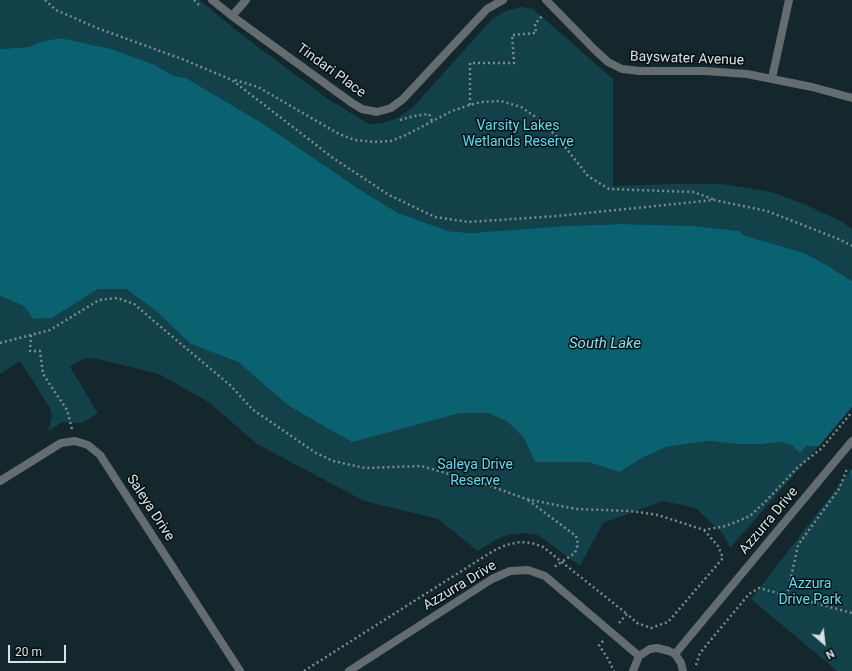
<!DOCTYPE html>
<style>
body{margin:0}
#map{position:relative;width:852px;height:671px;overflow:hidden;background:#13272c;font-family:Roboto,sans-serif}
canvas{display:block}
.north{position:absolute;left:804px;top:623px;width:40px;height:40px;-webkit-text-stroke:3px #060f10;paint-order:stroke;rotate:152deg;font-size:11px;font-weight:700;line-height:16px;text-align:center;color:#d5e1e4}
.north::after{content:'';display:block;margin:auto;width:14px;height:18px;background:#d5e1e4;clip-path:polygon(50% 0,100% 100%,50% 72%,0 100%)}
.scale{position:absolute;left:8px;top:645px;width:58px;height:18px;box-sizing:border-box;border:2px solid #d5e1e4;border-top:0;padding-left:5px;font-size:12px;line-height:14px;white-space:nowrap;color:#d5e1e4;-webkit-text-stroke:3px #060f10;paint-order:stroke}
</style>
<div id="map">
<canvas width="852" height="671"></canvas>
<div class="north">N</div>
<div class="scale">20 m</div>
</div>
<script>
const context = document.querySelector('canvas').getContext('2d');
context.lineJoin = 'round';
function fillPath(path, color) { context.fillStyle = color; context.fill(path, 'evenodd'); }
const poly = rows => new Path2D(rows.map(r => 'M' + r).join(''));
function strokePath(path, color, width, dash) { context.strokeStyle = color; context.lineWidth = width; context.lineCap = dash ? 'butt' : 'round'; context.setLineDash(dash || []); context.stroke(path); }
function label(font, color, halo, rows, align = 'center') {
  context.font = font + ' Roboto,sans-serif'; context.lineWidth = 3; context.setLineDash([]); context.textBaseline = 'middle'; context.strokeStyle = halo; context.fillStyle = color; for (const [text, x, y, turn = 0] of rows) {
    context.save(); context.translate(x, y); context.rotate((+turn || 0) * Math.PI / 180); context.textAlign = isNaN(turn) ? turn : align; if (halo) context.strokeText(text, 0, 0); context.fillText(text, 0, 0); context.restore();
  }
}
fillPath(poly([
 [0,0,199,0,246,38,328,99,369,124,383,123,398,118,414,106,492,19,506,11,521,7,533,9,613,79,613,186,671,184,722,184,772,192,806,205,842,222,852,229,852,281,840,273,804,253,743,235,738,231,694,226,621,224,565,226,470,233,448,231,422,223,398,213,359,189,262,123,186,78,172,75,155,65,61,38,37,43,29,47,0,49],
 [98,289,126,289,156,311,191,344,238,362,289,406,460,413,488,413,508,422,524,438,535,462,588,462,620,472,642,458,666,447,708,441,737,444,763,444,781,442,806,446,819,446,730,548,724,535,696,508,663,501,603,523,580,566,538,535,524,533,508,535,499,538,478,551,438,519,364,501,257,444,210,403,159,374,98,359,88,358,77,362,70,367,98,413,82,423,63,422,48,431,52,416,50,408,20,361,0,374,0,296,24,306,33,319,52,318],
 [850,471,852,482,852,671,837,671,751,599]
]), '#12414a');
fillPath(poly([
 [60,38,111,49,155,65,172,75,186,78,262,123,359,189,398,213,448,231,470,233,565,226,621,224,694,226,739,231,743,235,804,253,823,263,852,281,852,482,850,471,820,446,806,446,800,453,792,445,781,442,763,444,737,444,708,441,666,447,642,458,620,472,588,462,535,462,524,438,508,422,488,413,460,413,352,442,289,406,238,362,191,344,156,311,126,289,98,289,52,318,33,319,24,306,0,296,0,49,29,47,37,43]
]), '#0a6271');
fillPath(poly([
 [852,407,852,469,850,471,819,446]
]), '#13272c');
strokePath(poly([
 [45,0,56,10,97,28,182,59,232,80,333,158,389,195,435,217,469,222,557,216,714,200,767,211,841,240,852,246],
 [194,0,199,5],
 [235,80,258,87,339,134,355,140,375,142,391,141,406,135,452,111,470,105,481,102,501,101,521,107,540,120,558,138,588,176,609,189,693,192,713,199],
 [470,105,470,63,514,63,512,35,536,33,535,24,543,15],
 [400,120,414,116,429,114,432,121],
 [31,335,30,351,40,351,43,374,67,410,72,429],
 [0,343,50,330,99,300,117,298,134,304,168,333,231,386,252,409,316,453,333,461,365,468,421,466,485,484,526,499,576,509,630,511,658,515,704,530,726,526,750,516,766,501,798,467,822,448,852,412],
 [528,500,576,536,578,544,575,553,554,567],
 [787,596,798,545,839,489,847,469],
 [619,623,627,614,637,623,651,628,668,622,723,558,718,546,704,530],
 [603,641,599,645,608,659,614,671],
 [696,665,700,653,749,594,759,588,852,613],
 [304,671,493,551,506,545,520,542,532,543,543,547,627,614]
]), '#7b8b8e', 2.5, [2, 3]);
strokePath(poly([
 [212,0,232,16,352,103,362,109,377,112,391,108,403,99,487,9,503,0],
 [546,0,595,50,608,62,622,69,640,71,705,71,747,74,812,87,852,98],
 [232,16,246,0],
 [772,78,789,0],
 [0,481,61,443,75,441,88,445,100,455,240,671],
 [675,654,852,441],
 [349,671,492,579,510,571,528,570,545,576,639,656],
 [633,671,639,656,650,649,657,648,669,651,675,654,681,663,683,671]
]), '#636c6f', 8);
label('14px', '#d5e1e4', '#060f10', [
 ["Bayswater Avenue",687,59,2],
 ["Tindari Place",331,71,36],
 ["Saleya Drive",150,508,57],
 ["Azzurra Drive",769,521,-50],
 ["Azzurra Drive",460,586,-31]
]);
label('14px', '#4fe1fc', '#060f10', [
 ["Varsity Lakes",518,126],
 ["Wetlands Reserve",518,142],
 ["Saleya Drive",475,465],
 ["Reserve",475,481],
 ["Azzura",810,584],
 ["Drive Park",810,600]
]);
label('italic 15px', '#7fe0f4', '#060f10', [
 ["South Lake",605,344]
]);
</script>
